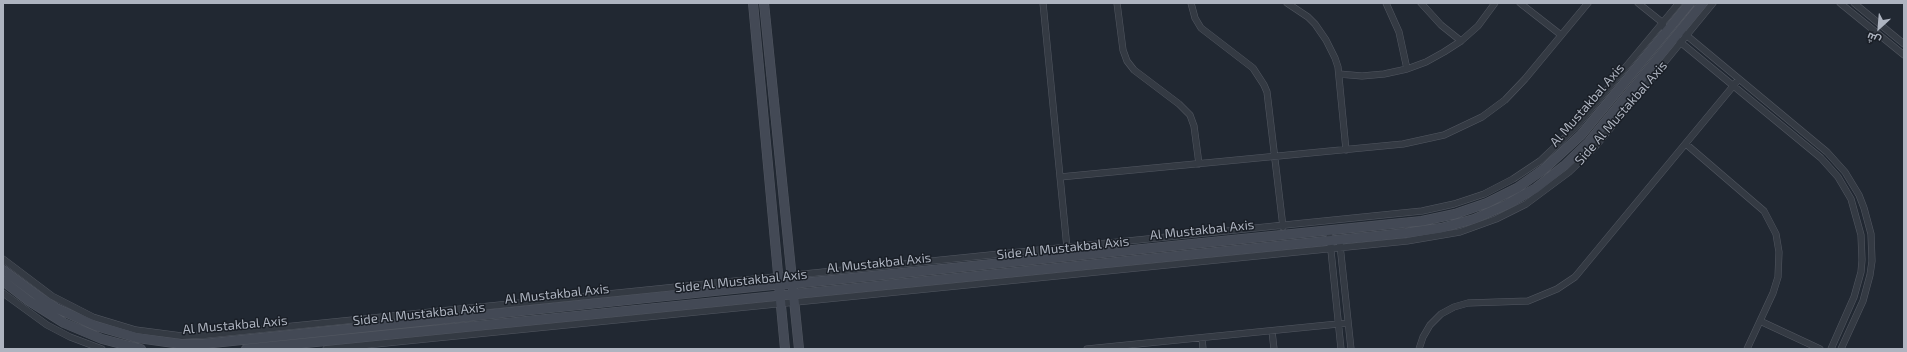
<!DOCTYPE html>
<meta charset="utf-8">
<style>
body{margin:0}
#map{position:relative;width:1907px;height:352px;overflow:hidden;background:#212832;font-family:"Exo 2",Cairo,sans-serif}
canvas{display:block}
.frame{position:absolute;inset:0;border:4px solid #aeb4c0;pointer-events:none}
.north{position:absolute;left:1859px;top:8px;width:40px;height:40px;-webkit-text-stroke:3px #1a1f27;paint-order:stroke;rotate:206deg;font-size:11px;font-weight:700;line-height:16px;text-align:center;color:#aeb4c0}
.north::after{content:'';display:block;margin:auto;width:14px;height:18px;background:#aeb4c0;clip-path:polygon(50% 0,100% 100%,50% 72%,0 100%)}
</style>
<div id="map">
<canvas width="1907" height="352"></canvas>
<div class="frame"></div>
<div class="north">ش</div>
</div>
<script>
const context = document.querySelector('canvas').getContext('2d');
context.lineJoin = 'round';
const poly = rows => new Path2D(rows.map(r => 'M' + r).join(''));
function strokePath(path, color, width, dash) { context.strokeStyle = color; context.lineWidth = width; context.lineCap = dash ? 'butt' : 'round'; context.setLineDash(dash || []); context.stroke(path); }
function label(font, color, halo, rows, align = 'center') {
  context.font = font + ' "Exo 2",sans-serif'; context.lineWidth = 3; context.setLineDash([]); context.textBaseline = 'middle'; context.strokeStyle = halo; context.fillStyle = color; for (const [text, x, y, turn = 0] of rows) {
    context.save(); context.translate(x, y); context.rotate((+turn || 0) * Math.PI / 180); context.textAlign = isNaN(turn) ? turn : align; if (halo) context.strokeText(text, 0, 0); context.fillText(text, 0, 0); context.restore();
  }
}
const street = poly([
 [1043,3,1067,248],
 [1117,3,1123,50,1127,61,1134,70,1179,104,1190,115,1194,126,1199,164],
 [1191,3,1195,18,1201,28,1253,68,1264,85,1267,92,1283,227],
 [1287,3,1308,17,1315,24,1326,40,1335,58,1338,67,1346,150],
 [1386,3,1399,32,1407,69],
 [1421,3,1441,25,1461,41],
 [1520,3,1561,35],
 [1638,3,1663,23,1663,27],
 [1840,3,1904,55],
 [1854,3,1904,44],
 [1685,34,1827,152,1845,172,1859,195,1864,208,1871,234,1872,261,1870,275,1863,301,1841,349],
 [1679,41,1821,158,1838,177,1851,199,1861,235,1862,260,1861,272,1854,297,1831,349],
 [1339,74,1362,76,1384,74,1407,69,1426,62,1444,52,1461,41,1478,26,1495,3],
 [1686,144,1764,211,1776,234,1779,252,1778,277,1773,293,1747,349],
 [1060,177,1403,144,1444,135,1482,117,1505,100,1525,79,1588,3],
 [1329,231,1341,349],
 [1340,245,1351,349],
 [3,259,52,296,93,317,136,330,182,336,205,335,1422,211,1454,204,1484,194,1513,179,1540,161,1575,128,1679,3],
 [3,293,47,325,70,337,102,349],
 [1760,321,1820,349],
 [1272,331,1274,349],
 [1202,338,1203,349],
 [326,349,1407,241,1460,232,1496,219,1526,204,1569,172,1595,147,1713,3],
 [1087,349,1348,323],
 [1419,349,1423,337,1430,325,1441,314,1454,307,1468,303,1528,301,1557,289,1575,277,1739,79]
]);
const secondary = poly([
 [753,3,785,349],
 [764,3,799,349],
 [3,270,38,296,56,308,96,326,138,338,181,344,203,344,772,285,792,284,1422,221,1455,214,1487,203,1517,188,1544,169,1581,135,1690,3],
 [3,281,29,301,64,323,102,339,141,349],
 [246,349,1406,233,1441,228,1474,219,1506,205,1536,188,1564,166,1589,142,1703,3]
]);
strokePath(street, '#525761', 7);
strokePath(secondary, '#525761', 10);
strokePath(street, '#343a43', 6);
strokePath(secondary, '#434955', 9);
label('13px', '#aeb4c0', '#1a1f27', [
 ["Al Mustakbal Axis",1587,105,-49],
 ["Side Al Mustakbal Axis",1621,113,-49],
 ["Al Mustakbal Axis",1202,230,-6],
 ["Side Al Mustakbal Axis",1063,248,-6],
 ["Al Mustakbal Axis",879,263,-6],
 ["Side Al Mustakbal Axis",741,281,-6],
 ["Al Mustakbal Axis",557,294,-6],
 ["Side Al Mustakbal Axis",419,314,-6],
 ["Al Mustakbal Axis",235,325,-5]
]);
</script>
